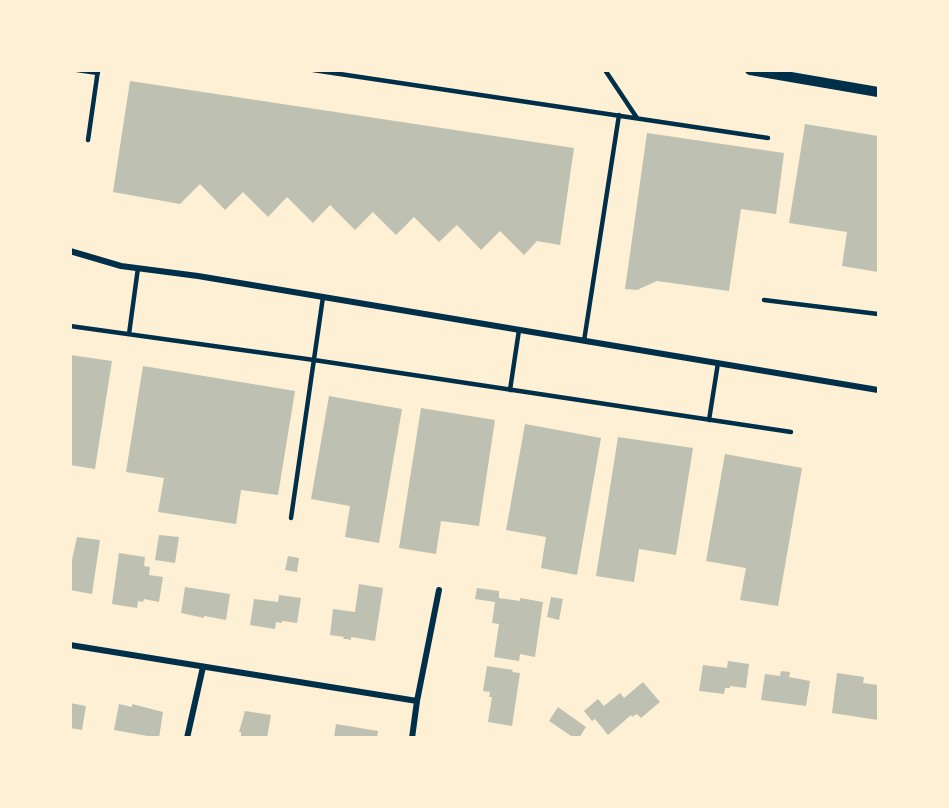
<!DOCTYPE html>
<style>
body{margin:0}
#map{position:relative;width:949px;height:808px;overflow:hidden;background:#fdf0d5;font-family:"PT Sans",sans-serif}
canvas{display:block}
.frame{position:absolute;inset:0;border:72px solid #fdf0d5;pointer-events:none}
</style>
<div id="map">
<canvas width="949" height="808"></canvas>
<div class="frame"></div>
</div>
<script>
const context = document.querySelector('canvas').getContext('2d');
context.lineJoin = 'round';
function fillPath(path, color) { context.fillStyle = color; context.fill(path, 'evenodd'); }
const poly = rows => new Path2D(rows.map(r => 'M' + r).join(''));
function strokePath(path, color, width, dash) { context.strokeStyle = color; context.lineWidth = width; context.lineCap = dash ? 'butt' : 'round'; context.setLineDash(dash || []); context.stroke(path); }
fillPath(poly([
 [130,81,574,148,560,245,537,241,524,255,500,231,481,250,457,225,439,242,414,217,396,235,373,212,355,230,330,205,313,223,287,197,268,217,243,192,225,210,200,184,180,204,113,192],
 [805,124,878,136,878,272,842,266,847,232,789,223],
 [647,133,784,153,776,214,741,209,729,291,657,281,637,290,625,289],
 [70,355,112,361,95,469,70,465],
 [143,366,295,391,278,495,241,490,236,524,158,512,164,478,126,472],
 [329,396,402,409,379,543,345,537,350,506,311,499],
 [421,408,495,420,479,526,441,521,436,554,399,548],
 [525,424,601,438,577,575,541,568,546,537,506,530],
 [618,437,693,448,676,555,639,549,634,582,596,576],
 [725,454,802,468,778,606,740,600,746,568,706,561],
 [159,535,179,537,175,563,155,560],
 [77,537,100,540,92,594,70,590,70,569],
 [119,553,145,557,144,566,150,567,149,575,163,577,159,602,144,599,143,602,138,601,137,608,112,604],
 [288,556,299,558,297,572,285,570],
 [359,584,383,588,375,641,351,637,351,640,347,639,343,639,344,637,330,635,333,609,355,612],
 [185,587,230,594,226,620,204,616,204,618,181,613],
 [477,588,499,591,499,598,520,601,520,598,543,602,535,657,520,654,519,661,494,657,499,624,492,623,495,602,475,599],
 [279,595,301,598,297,623,282,621,282,623,276,622,275,629,250,625,254,599,278,602],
 [551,597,563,599,559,620,547,617],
 [728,661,749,664,746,688,730,686,730,688,725,688,724,694,699,691,703,665,727,668],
 [487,666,513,670,512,672,520,673,512,726,488,722,492,697,489,697,490,692,483,691],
 [781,671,790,672,789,677,810,681,806,706,761,700,765,674,780,676],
 [837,673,864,677,863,683,878,685,878,720,832,713],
 [643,682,660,702,641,718,637,714,632,717,631,715,608,735,595,719,592,721,584,711,598,699,604,706,620,693,624,698],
 [70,703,86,706,82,730,70,728],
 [119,704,132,707,132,704,163,712,159,738,114,730],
 [558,707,586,727,579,738,574,738,549,721],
 [245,711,271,715,267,738,241,738,241,732,239,732],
 [336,724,378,731,377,738,334,738]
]), '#bec0b2');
strokePath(poly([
 [77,70,98,73],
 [313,70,768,138],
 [605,70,637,118],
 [88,140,98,70],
 [764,300,878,314],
 [70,326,314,360,791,432],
 [129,334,138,268],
 [584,341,619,115],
 [510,390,519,330],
 [709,420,718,363],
 [291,518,323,297]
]), '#003049', 4.5);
strokePath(poly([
 [70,251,121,266,198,276,878,390],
 [70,645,417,701],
 [187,738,203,667],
 [412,738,417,701,439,590]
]), '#003049', 6);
strokePath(poly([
 [750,70,878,92]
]), '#003049', 10);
</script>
